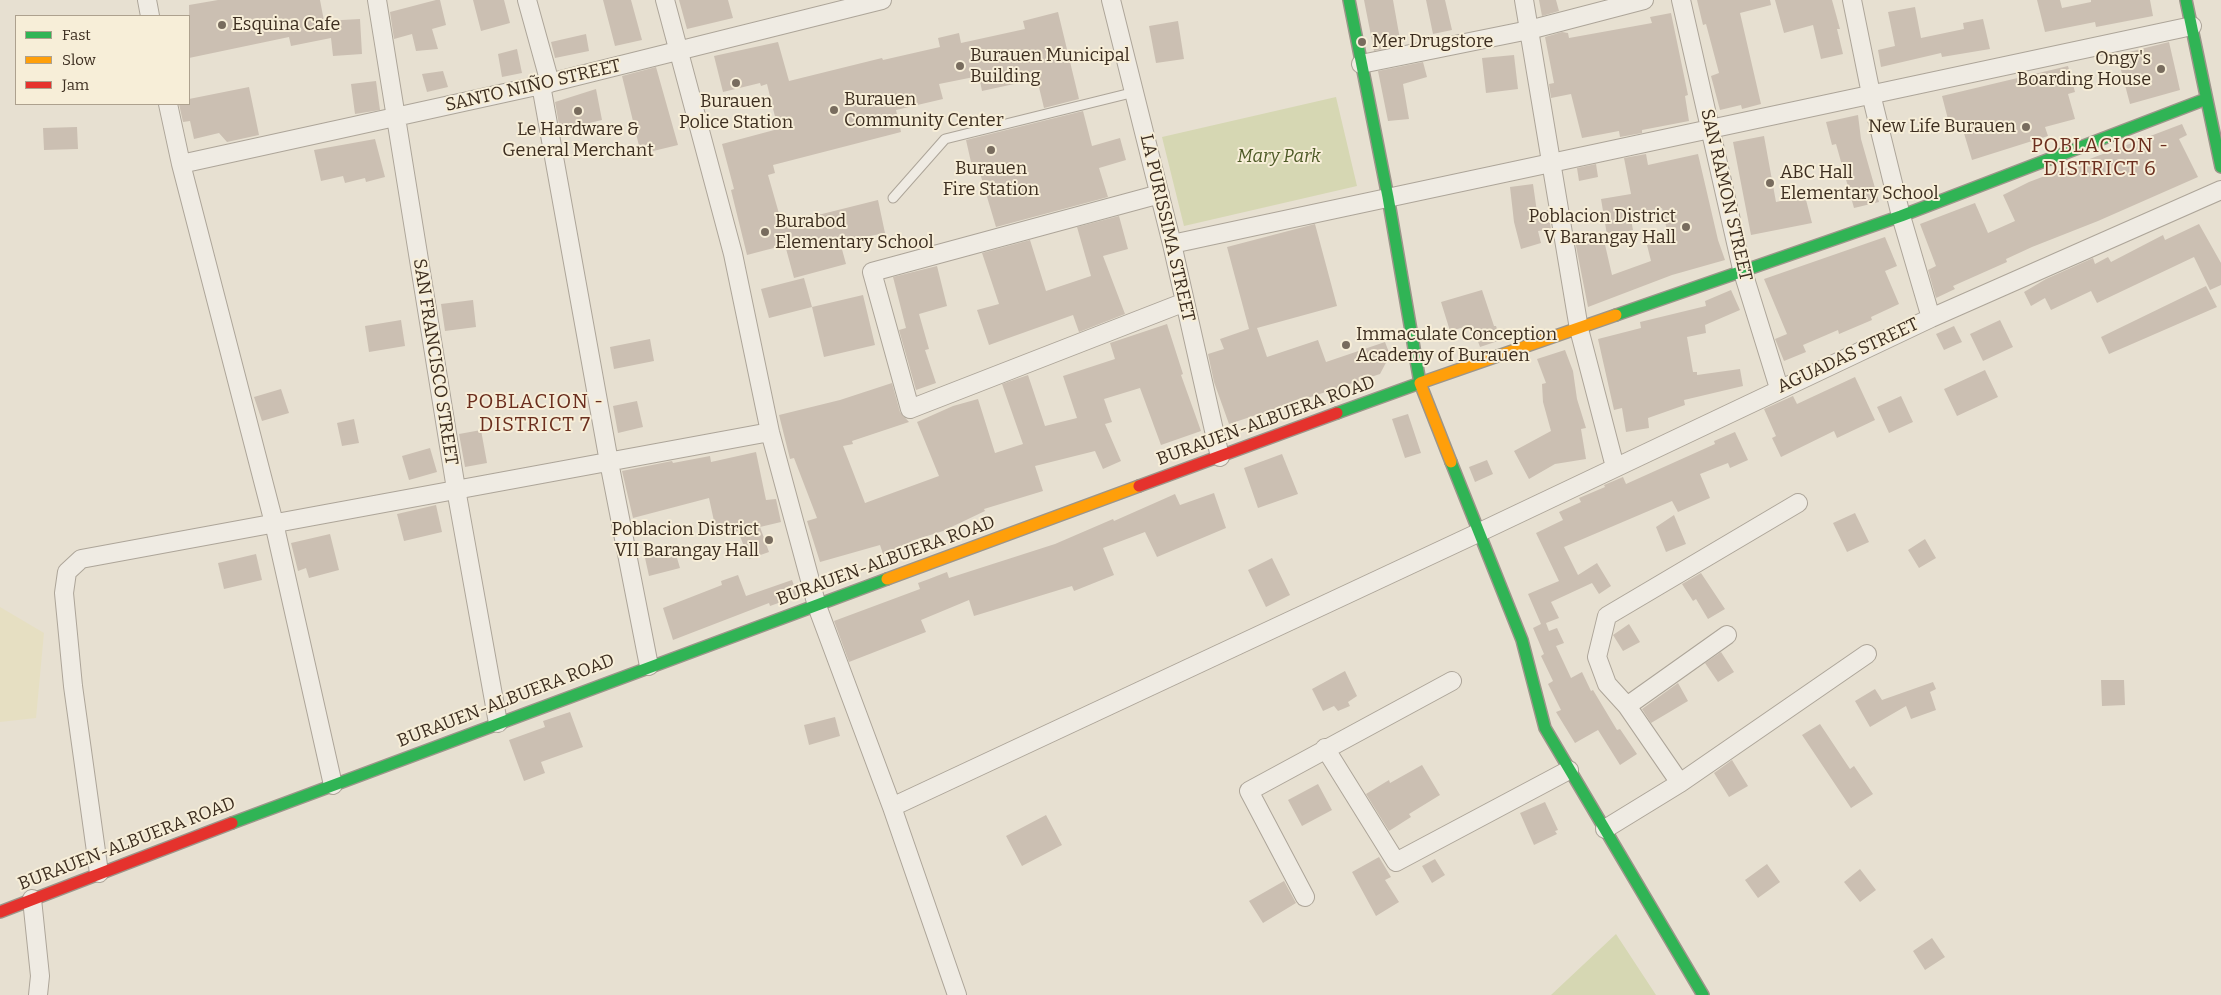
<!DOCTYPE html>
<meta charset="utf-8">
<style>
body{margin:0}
#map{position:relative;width:2221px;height:995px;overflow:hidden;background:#e7e0d1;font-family:Bitter,serif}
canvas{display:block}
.legend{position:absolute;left:15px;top:15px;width:175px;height:90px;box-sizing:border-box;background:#f7eed8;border:1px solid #ada18e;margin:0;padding:6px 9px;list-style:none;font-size:15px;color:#3d2e20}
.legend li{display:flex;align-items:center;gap:10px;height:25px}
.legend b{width:25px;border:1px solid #ada18e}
</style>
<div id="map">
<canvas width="2221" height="995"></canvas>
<ul class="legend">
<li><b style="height:6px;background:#30b455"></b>Fast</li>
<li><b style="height:6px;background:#ff9f0a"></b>Slow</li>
<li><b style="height:6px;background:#e5322d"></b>Jam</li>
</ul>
</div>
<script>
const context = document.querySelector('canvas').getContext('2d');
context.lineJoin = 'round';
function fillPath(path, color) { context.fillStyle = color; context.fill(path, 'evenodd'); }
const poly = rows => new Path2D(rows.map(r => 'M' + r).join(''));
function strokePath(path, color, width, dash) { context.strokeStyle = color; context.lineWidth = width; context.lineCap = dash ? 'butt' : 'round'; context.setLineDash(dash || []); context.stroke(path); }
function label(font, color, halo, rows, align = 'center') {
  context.font = font + ' Bitter,serif'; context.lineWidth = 4; context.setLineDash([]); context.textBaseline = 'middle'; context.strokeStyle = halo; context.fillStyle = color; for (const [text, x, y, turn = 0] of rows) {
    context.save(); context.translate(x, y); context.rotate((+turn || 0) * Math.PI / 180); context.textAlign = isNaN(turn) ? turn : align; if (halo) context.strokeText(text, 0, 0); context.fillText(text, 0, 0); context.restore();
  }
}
fillPath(poly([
 [0,607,44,633,36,718,0,722]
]), '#e6dfc2');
fillPath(poly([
 [1336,97,1357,186,1184,226,1162,137],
 [1616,934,1656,995,1551,995]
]), '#d6d7b3');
fillPath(poly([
 [218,0,320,0,324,21,360,19,362,54,333,56,331,38,291,46,289,37,189,58,189,5],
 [436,0,440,0,446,25,432,29,438,49,416,51,412,34,394,39,390,12],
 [473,0,504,0,510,23,481,31],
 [603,0,631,0,642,40,615,46],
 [679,0,728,0,733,18,687,29],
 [1364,0,1393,0,1401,45,1374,51],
 [1426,0,1445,0,1452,30,1433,34],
 [1539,0,1556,0,1559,11,1542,16],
 [1697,0,1770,0,1771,5,1740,13,1761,104,1742,109,1741,105,1720,110,1711,76,1719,73,1706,24,1703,25],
 [1775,0,1832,0,1840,29,1837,29,1843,54,1821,59,1813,25,1784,33],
 [2037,0,2060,0,2062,8,2091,2,2091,0,2150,0,2153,16,2096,27,2095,22,2045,32],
 [1915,7,1921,38,1964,29,1963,23,1983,19,1990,49,1942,57,1941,53,1881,67,1878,50,1895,46,1888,12],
 [1058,12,1079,99,1044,108,1037,79,982,91,979,76,939,84,943,99,896,110,901,132,773,165,775,173,768,175,782,224,878,200,885,233,840,242,846,264,794,278,785,245,747,255,731,190,734,189,722,144,778,129,767,84,761,86,760,83,723,92,714,56,778,42,789,81,882,58,883,60,940,47,938,38,959,33,961,43,1025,29,1023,21],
 [1671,13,1688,95,1685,96,1689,121,1642,130,1642,133,1620,137,1619,131,1582,138,1571,94,1551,98,1549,84,1554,83,1545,37,1562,32,1568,33,1569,38,1652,23,1650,17],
 [1178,21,1184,59,1156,63,1149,26],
 [586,34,589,51,555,58,551,42],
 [2169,42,2180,90,2130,104,2117,55],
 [517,49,522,73,502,77,498,54],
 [1514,55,1518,89,1486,93,1482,58],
 [1423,62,1427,77,1403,84,1409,119,1388,121,1378,71],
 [2068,66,2075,92,2068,94,2075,119,2045,127,2048,136,1972,160,1960,120,1949,123,1942,96],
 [656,67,678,145,641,154,622,76],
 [443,71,448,87,427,92,422,74],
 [376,81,380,110,355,114,351,84],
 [249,87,259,135,227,142,219,133,194,139,190,121,183,122,179,104,189,104,189,99],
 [596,89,602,120,560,130,555,102],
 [1083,111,1092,146,1120,138,1126,160,1099,168,1108,197,996,227,979,170,973,171,966,140],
 [1858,115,1861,139,1879,202,1854,208,1836,144,1832,145,1826,122],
 [2182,124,2187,135,2179,139,2198,177,2098,221,2032,247,2006,259,2007,262,1953,286,1955,289,1936,298,1928,270,1936,266,1920,224,1975,203,1988,233,2015,221,2003,195,2029,182],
 [77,127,78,149,44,150,43,128],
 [1764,136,1776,202,1805,196,1812,223,1751,235,1733,142],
 [375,139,385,177,366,182,365,178,345,183,343,176,321,181,314,150],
 [1646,154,1648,165,1698,154,1718,240,1725,260,1672,275,1588,307,1575,241,1603,236,1612,275,1651,261,1646,241,1668,235,1662,208,1630,214,1633,230,1607,235,1601,199,1631,194,1624,158],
 [1596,164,1598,177,1579,181,1577,168],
 [1533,184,1537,212,1548,210,1551,229,1538,231,1541,243,1521,249,1514,222,1510,187],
 [1119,216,1128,249,1103,256,1125,314,1079,332,1073,315,989,345,977,310,999,304,982,253,1030,240,1046,291,1091,276,1077,227],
 [1315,224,1337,306,1257,328,1267,357,1318,340,1326,362,1385,342,1390,355,1380,374,1229,424,1214,382,1208,354,1224,349,1220,339,1249,329,1227,247],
 [2199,224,2221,263,2221,285,2210,290,2194,257,2097,303,2091,291,2051,310,2045,298,2031,306,2024,292,2046,279,2093,258,2095,264,2108,257,2111,262,2163,235,2165,240],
 [1885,237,1897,266,1885,271,1899,304,1871,317,1872,320,1839,334,1838,330,1803,345,1806,352,1784,361,1775,339,1787,334,1764,279],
 [937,266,947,306,919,314,929,349,925,350,936,383,916,390,899,330,906,328,893,277],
 [804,278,812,307,769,318,761,289],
 [2206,286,2217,307,2109,354,2101,337],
 [1482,290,1494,326,1496,326,1501,340,1480,347,1472,325,1450,331,1441,302],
 [1731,290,1740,310,1705,325,1706,333,1687,337,1693,372,1697,372,1697,375,1740,369,1743,386,1684,400,1685,405,1648,418,1649,428,1626,432,1622,408,1614,410,1598,339,1641,328,1640,322,1706,306,1705,301],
 [863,295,875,345,824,357,812,307],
 [473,300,476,327,445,331,441,304],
 [401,320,405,346,369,352,365,326],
 [2000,320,2013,347,1983,361,1970,334],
 [1167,324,1183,374,1181,375,1201,431,1161,445,1140,388,1104,399,1112,422,1105,424,1121,461,1103,469,1095,451,1035,466,1043,491,984,509,985,511,943,531,911,541,912,545,883,554,880,545,820,562,807,521,817,518,794,458,790,459,779,415,840,400,892,383,900,412,909,422,852,441,853,444,843,446,865,503,939,476,917,422,953,406,978,399,995,453,1023,444,1002,384,1028,375,1045,426,1077,418,1063,376,1115,359,1110,343],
 [1954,326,1962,342,1944,350,1936,334],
 [650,339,654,361,614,369,610,347],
 [1565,350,1573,371,1577,399,1586,428,1581,429,1586,459,1555,464,1529,479,1514,451,1551,431,1543,402,1542,384,1546,383,1537,359],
 [1985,370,1998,397,1957,416,1944,389],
 [1855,377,1875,420,1837,438,1834,431,1781,457,1772,438,1776,436,1764,409,1793,396,1797,404],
 [281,389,289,413,262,421,254,397],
 [1901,396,1913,422,1889,433,1877,407],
 [637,401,643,427,618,433,613,406],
 [1408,414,1421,453,1405,458,1392,419],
 [354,419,359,443,342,446,337,423],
 [481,430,487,463,465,467,459,434],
 [1735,432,1748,460,1730,468,1728,463,1700,474,1710,498,1678,512,1672,501,1564,547,1578,575,1597,563,1611,586,1599,594,1592,583,1551,602,1559,618,1546,623,1549,631,1557,628,1564,643,1556,646,1571,678,1582,672,1591,691,1593,690,1617,730,1620,729,1637,754,1620,765,1598,730,1575,743,1556,712,1561,710,1548,684,1553,681,1541,656,1544,654,1533,628,1541,624,1528,594,1559,581,1536,533,1563,520,1559,512,1581,502,1579,498,1605,487,1604,485,1623,477,1626,484,1715,444,1714,441],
 [430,448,437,472,409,480,402,456],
 [756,452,766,500,776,499,781,522,760,527,769,552,749,559,738,531,717,535,709,498,633,518,622,471,672,461,673,463,710,456,711,462],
 [1282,454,1298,494,1258,508,1244,468],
 [1487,460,1493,474,1475,482,1469,467],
 [1214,493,1226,528,1157,557,1145,532,1103,548,1114,575,1074,591,1072,586,974,616,969,600,921,620,926,632,849,662,834,621,920,589,918,583,929,579,947,572,949,578,1055,544,1113,519,1114,521,1175,494,1180,505],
 [436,505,442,532,404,541,397,514],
 [1855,513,1869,542,1847,552,1833,523],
 [1674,515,1686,544,1666,552,1656,527],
 [330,534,339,570,309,578,306,568,298,571,291,543],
 [1925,539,1936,558,1919,568,1908,550],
 [675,551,680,568,649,576,645,558],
 [256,554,262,580,224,589,218,563],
 [1272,558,1290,595,1266,607,1248,570],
 [1701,573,1725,609,1708,619,1696,599,1693,601,1682,584],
 [738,575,746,596,792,580,798,596,770,606,769,603,673,640,663,608,722,585,721,581],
 [1629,624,1640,642,1623,651,1613,635],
 [1721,652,1734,672,1718,682,1705,663],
 [1345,671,1357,696,1348,702,1350,706,1338,711,1334,706,1323,711,1312,689],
 [2101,680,2124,680,2125,705,2102,706],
 [1933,682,1936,689,1930,692,1936,710,1911,719,1906,706,1870,727,1855,701,1875,689,1882,700],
 [1678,683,1688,701,1651,723,1642,709],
 [570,712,583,747,541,762,545,773,524,781,509,740,545,727,543,721],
 [835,717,840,736,809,745,804,725],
 [1820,724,1850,769,1854,766,1873,794,1851,808,1802,735],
 [1732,760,1748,786,1729,797,1714,773],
 [1422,765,1440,795,1409,814,1411,817,1389,831,1366,794,1389,780,1390,783],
 [1318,784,1332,810,1302,826,1288,800],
 [1545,802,1558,830,1555,831,1557,834,1534,845,1520,813],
 [1046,815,1062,845,1022,866,1006,836],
 [1379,857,1391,877,1385,880,1399,902,1376,916,1352,872],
 [1435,859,1445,875,1432,883,1422,866],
 [1767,864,1780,882,1758,898,1745,880],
 [1860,869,1876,890,1860,902,1844,882],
 [1284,881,1296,903,1263,923,1249,901],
 [1932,938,1945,957,1925,970,1913,951]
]), '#cbbfb2');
const lane = poly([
 [893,198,945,139,1135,92]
]);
const street = poly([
 [147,0,150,16],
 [377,0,456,489,498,723],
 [527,0,550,83],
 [665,0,733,254,770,432,817,606,892,807,957,995],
 [1111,0,1172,244,1220,457],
 [1524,0,1579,329,1615,467],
 [1681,0,1742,269,1779,388],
 [1852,0,1871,94,1901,216,1931,318],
 [1361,64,1529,30,1644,0],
 [541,85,609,462,649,666],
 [168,104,181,164,274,523,333,785],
 [181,164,541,85,882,0],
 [1160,194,872,272,910,409,1185,302],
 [1172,244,2192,26],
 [1627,706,1727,635],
 [1325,748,1396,862,1569,770],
 [1680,783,1627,706,1607,684,1597,657,1607,616,1798,503],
 [892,807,1480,532,1931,318,2221,190],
 [1605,829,1680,783,1867,654],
 [99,873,73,686,64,593,67,572,81,559,770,432],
 [1305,897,1249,791,1452,681],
 [32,899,40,976,38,995]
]);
const fast = poly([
 [2186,0,2221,167],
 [1616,315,1901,216,2206,99],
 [1337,413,1420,383,1388,197,1349,0],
 [1451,462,1522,640,1545,728,1703,995],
 [232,823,887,579]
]);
const slow = poly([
 [1451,462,1420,383,1616,315],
 [887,579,1139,486]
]);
const jam = poly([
 [1139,486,1337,413],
 [0,912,232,823]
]);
strokePath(lane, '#ada599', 11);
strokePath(street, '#ada599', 20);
strokePath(fast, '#9c958a', 14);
strokePath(slow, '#9c958a', 14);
strokePath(jam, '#9c958a', 14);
strokePath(lane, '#efebe3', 9);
strokePath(street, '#efebe3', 18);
strokePath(fast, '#30b455', 11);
strokePath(slow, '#ff9f0a', 11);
strokePath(jam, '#e5322d', 11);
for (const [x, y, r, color] of [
 [222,25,5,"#786c5e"],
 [1362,42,5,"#786c5e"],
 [960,66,5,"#786c5e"],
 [2161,69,5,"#786c5e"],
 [736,83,5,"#786c5e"],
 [834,110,5,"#786c5e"],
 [578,111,5,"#786c5e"],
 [2026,127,5,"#786c5e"],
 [991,150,5,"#786c5e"],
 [1770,183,5,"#786c5e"],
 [1686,227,5,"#786c5e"],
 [765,232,5,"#786c5e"],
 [1346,345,5,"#786c5e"],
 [769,540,5,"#786c5e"]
]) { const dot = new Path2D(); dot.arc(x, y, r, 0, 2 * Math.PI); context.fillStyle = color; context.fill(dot); strokePath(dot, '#f7eed8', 2); }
label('18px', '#3d2e20', '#f7eed8', [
 ["Esquina Cafe",232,25],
 ["Mer Drugstore",1372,42],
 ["Burauen Municipal",970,56],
 ["Building",970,77],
 ["Ongy's",2151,59,"right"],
 ["Boarding House",2151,80,"right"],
 ["Burauen",844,100],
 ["Community Center",844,121],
 ["Burauen",736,102,"center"],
 ["Police Station",736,123,"center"],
 ["New Life Burauen",2016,127,"right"],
 ["Le Hardware &",578,130,"center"],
 ["General Merchant",578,151,"center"],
 ["Burauen",991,169,"center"],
 ["Fire Station",991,190,"center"],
 ["ABC Hall",1780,173],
 ["Elementary School",1780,194],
 ["Poblacion District",1676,217,"right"],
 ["V Barangay Hall",1676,238,"right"],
 ["Burabod",775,222],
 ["Elementary School",775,243],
 ["Immaculate Conception",1356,335],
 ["Academy of Burauen",1356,356],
 ["Poblacion District",759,530,"right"],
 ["VII Barangay Hall",759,551,"right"]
], 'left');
label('18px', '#3d2e20', '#f7eed8', [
 ["SANTO NIÑO STREET",533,86,-13],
 ["SAN RAMON STREET",1726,195,77],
 ["LA PURISSIMA STREET",1167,228,77],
 ["AGUADAS STREET",1848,356,-25],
 ["SAN FRANCISCO STREET",435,362,81],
 ["BURAUEN-ALBUERA ROAD",1266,421,-20],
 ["BURAUEN-ALBUERA ROAD",886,561,-20],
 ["BURAUEN-ALBUERA ROAD",506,701,-21],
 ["BURAUEN-ALBUERA ROAD",127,844,-21]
]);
label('italic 18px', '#4d5a26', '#f7eed8', [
 ["Mary Park",1279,157]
]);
context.letterSpacing = '1px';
label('20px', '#6b2e1e', '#f7eed8', [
 ["POBLACION -",2100,146],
 ["DISTRICT 6",2100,169],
 ["POBLACION -",535,402],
 ["DISTRICT 7",535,425]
]);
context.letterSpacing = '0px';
</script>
